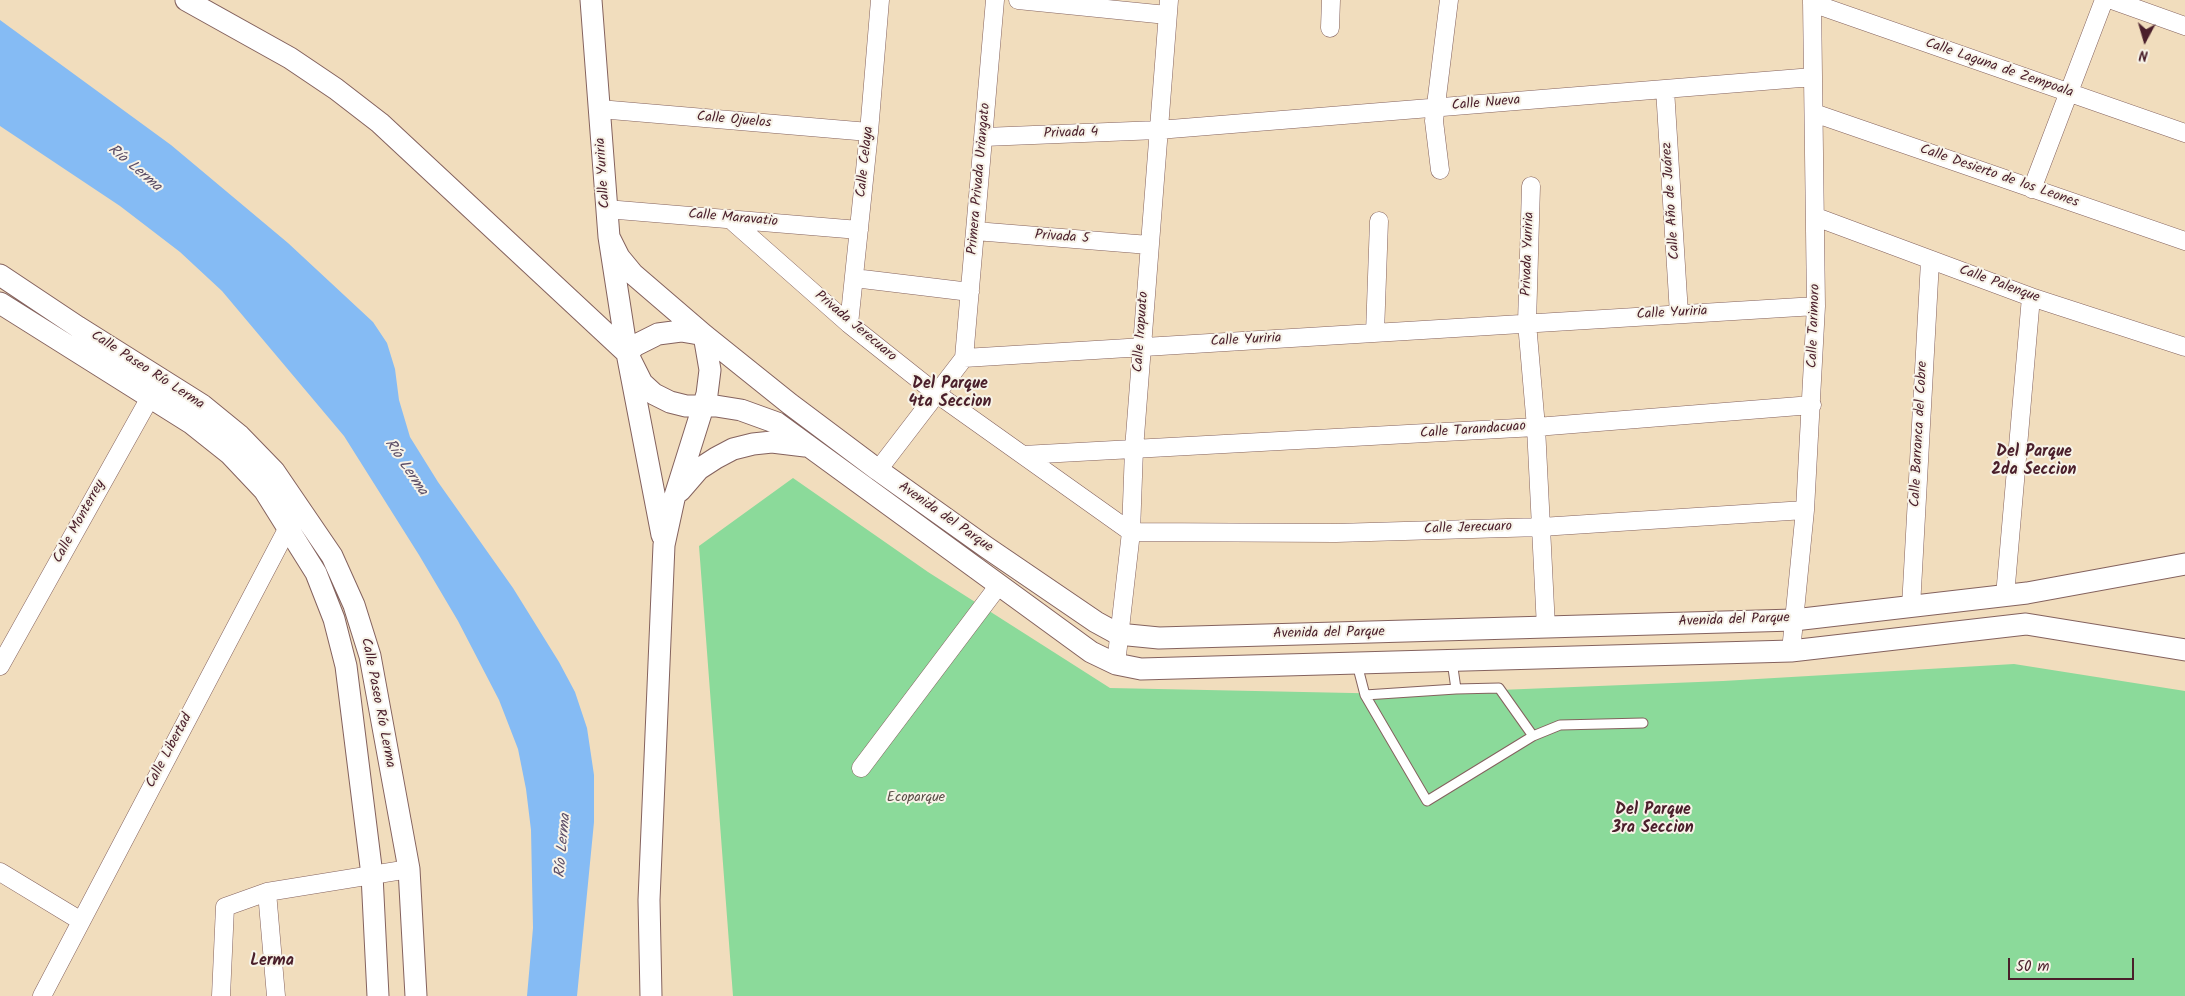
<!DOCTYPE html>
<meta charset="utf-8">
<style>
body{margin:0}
#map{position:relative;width:2185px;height:996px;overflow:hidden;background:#f1ddbd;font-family:Kalam,sans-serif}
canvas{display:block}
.north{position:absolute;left:2120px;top:15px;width:50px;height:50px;-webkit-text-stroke:4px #f7f3e8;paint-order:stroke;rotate:186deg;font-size:14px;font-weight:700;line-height:20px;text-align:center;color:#4a1f2b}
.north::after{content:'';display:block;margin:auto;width:18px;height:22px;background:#4a1f2b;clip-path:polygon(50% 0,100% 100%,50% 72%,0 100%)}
.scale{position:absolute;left:2008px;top:958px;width:126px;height:22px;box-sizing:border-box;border:2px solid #4a1f2b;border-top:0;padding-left:6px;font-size:15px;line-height:18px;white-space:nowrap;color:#4a1f2b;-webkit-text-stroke:4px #f7f3e8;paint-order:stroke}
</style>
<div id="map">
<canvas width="2185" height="996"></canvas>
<div class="north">N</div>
<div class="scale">50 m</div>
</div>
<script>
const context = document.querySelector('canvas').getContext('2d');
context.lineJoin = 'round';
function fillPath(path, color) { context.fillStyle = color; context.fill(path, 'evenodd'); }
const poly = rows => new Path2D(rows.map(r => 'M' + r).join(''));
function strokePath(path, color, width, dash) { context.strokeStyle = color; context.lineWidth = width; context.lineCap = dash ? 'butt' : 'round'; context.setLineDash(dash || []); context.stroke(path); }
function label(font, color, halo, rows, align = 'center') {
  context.font = font + ' Kalam,sans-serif'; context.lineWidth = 4; context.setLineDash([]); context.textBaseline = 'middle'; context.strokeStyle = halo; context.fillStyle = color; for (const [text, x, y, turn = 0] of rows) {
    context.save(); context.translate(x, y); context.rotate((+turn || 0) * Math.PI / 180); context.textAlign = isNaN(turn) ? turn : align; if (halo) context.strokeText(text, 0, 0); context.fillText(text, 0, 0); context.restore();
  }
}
fillPath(poly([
 [793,478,928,572,1110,688,1400,694,1723,681,2014,664,2185,691,2185,996,733,996,699,546]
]), '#8bda9a');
fillPath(poly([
 [0,20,171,145,288,243,373,322,387,343,395,369,399,400,410,437,438,482,513,588,559,662,575,692,587,728,594,775,594,822,577,996,527,996,533,928,531,830,526,789,518,749,499,700,458,621,419,555,344,436,222,291,180,252,120,206,0,126]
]), '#85bbf4');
const service = poly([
 [1357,664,1365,695,1427,801,1533,736,1499,688,1456,689,1452,661],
 [1365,695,1456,689],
 [1533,736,1560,725,1643,723]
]);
const minor = poly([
 [1018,0,1167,15],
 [2112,0,2185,26],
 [1812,3,2185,133],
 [1330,28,1331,0],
 [1665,89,1679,314],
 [599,109,869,132],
 [1814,113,2185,241],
 [984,137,1158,130,1813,77],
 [1440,170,1434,121,1449,0],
 [1531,186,1527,323,1536,427,1546,628],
 [2032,189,2104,0],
 [606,209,859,230],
 [1816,217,2031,297,2185,347],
 [730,219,849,324,937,394,1131,532,1336,533,1541,527,1805,510],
 [975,231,1149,245],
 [854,278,970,292],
 [849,324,869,132,880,0],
 [1375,333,1379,221],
 [964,358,1816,306],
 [964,358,995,0],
 [1023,455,1536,427,1812,405],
 [878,470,964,358],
 [2005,596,2031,297],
 [1911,607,1930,261],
 [1791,651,1805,510,1816,306,1812,0],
 [1116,664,1131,532,1134,449,1169,0],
 [0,666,157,385],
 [861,768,999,585],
 [0,872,81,921],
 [267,892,276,996],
 [42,996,293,518],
 [221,996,225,907,267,892,409,869]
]);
const tertiary = poly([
 [186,0,290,58,336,89,380,123,627,353,642,383,654,394,670,402,686,406,716,406,741,410,777,423,1091,652,1116,664,1141,669,1791,651,2026,624,2185,650],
 [591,0,609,237,627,353,662,535],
 [609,237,619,257,633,274,704,335,790,404,878,470,986,547,1096,622,1118,634,1159,638,1794,620,2027,593,2185,564],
 [0,275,78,327,202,405,240,436,274,471,332,556,354,605,370,656,409,869,416,996],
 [0,303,191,423,230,454,264,490,316,573,334,619,346,666,372,875,378,996],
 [627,353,636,345,658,334,681,331,693,333,704,335,710,370,707,394,674,499,664,545,649,900,651,996],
 [680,491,699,469,716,458,733,449,753,444,772,442,805,446]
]);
strokePath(service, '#84625e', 11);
strokePath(minor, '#84625e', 19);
strokePath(tertiary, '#84625e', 23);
strokePath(service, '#fff', 9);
strokePath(minor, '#fff', 18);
strokePath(tertiary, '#fff', 21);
label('14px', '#4a1f2b', '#f7f3e8', [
 ["Calle Laguna de Zempoala",1999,69,19],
 ["Calle Nueva",1486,104,-5],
 ["Calle Ojuelos",734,121,5],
 ["Privada 4",1071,134,-2],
 ["Calle Celaya",866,162,-84],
 ["Calle Yuriria",604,173,-94],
 ["Calle Desierto de los Leones",1999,177,19],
 ["Primera Privada Uriangato",980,179,-85],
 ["Calle Año de Juárez",1672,201,-94],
 ["Calle Maravatio",733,219,5],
 ["Privada 5",1062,238,4],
 ["Privada Yuriria",1529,254,-88],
 ["Calle Palenque",1999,285,20],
 ["Calle Yuriria",1672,314,-3],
 ["Calle Tarimoro",1815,326,-88],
 ["Privada Jerecuaro",855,327,40],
 ["Calle Irapuato",1142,332,-86],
 ["Calle Yuriria",1246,341,-3],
 ["Calle Paseo Río Lerma",147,371,33],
 ["Calle Tarandacuao",1473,431,-4],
 ["Calle Barranca del Cobre",1920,434,-87],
 ["Avenida del Parque",945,518,35],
 ["Calle Monterrey",80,522,-61],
 ["Calle Jerecuaro",1468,529,-2],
 ["Avenida del Parque",1734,621,-2],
 ["Avenida del Parque",1329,634,-1],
 ["Calle Paseo Río Lerma",377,703,79],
 ["Calle Libertad",170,751,-62]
]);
label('14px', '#5a4e47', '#f7f3e8', [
 ["Ecoparque",916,799]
]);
label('italic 15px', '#5c4e67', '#f7f3e8', [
 ["Río Lerma",134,169,40],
 ["Río Lerma",405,468,56],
 ["Río Lerma",564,846,-85]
]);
label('bold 16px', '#4a1f2b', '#f7f3e8', [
 ["Del Parque",950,385],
 ["4ta Seccion",950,403],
 ["Del Parque",2034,453],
 ["2da Seccion",2034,471],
 ["Del Parque",1653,811],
 ["3ra Seccion",1653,829],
 ["Lerma",272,962]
]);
</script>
